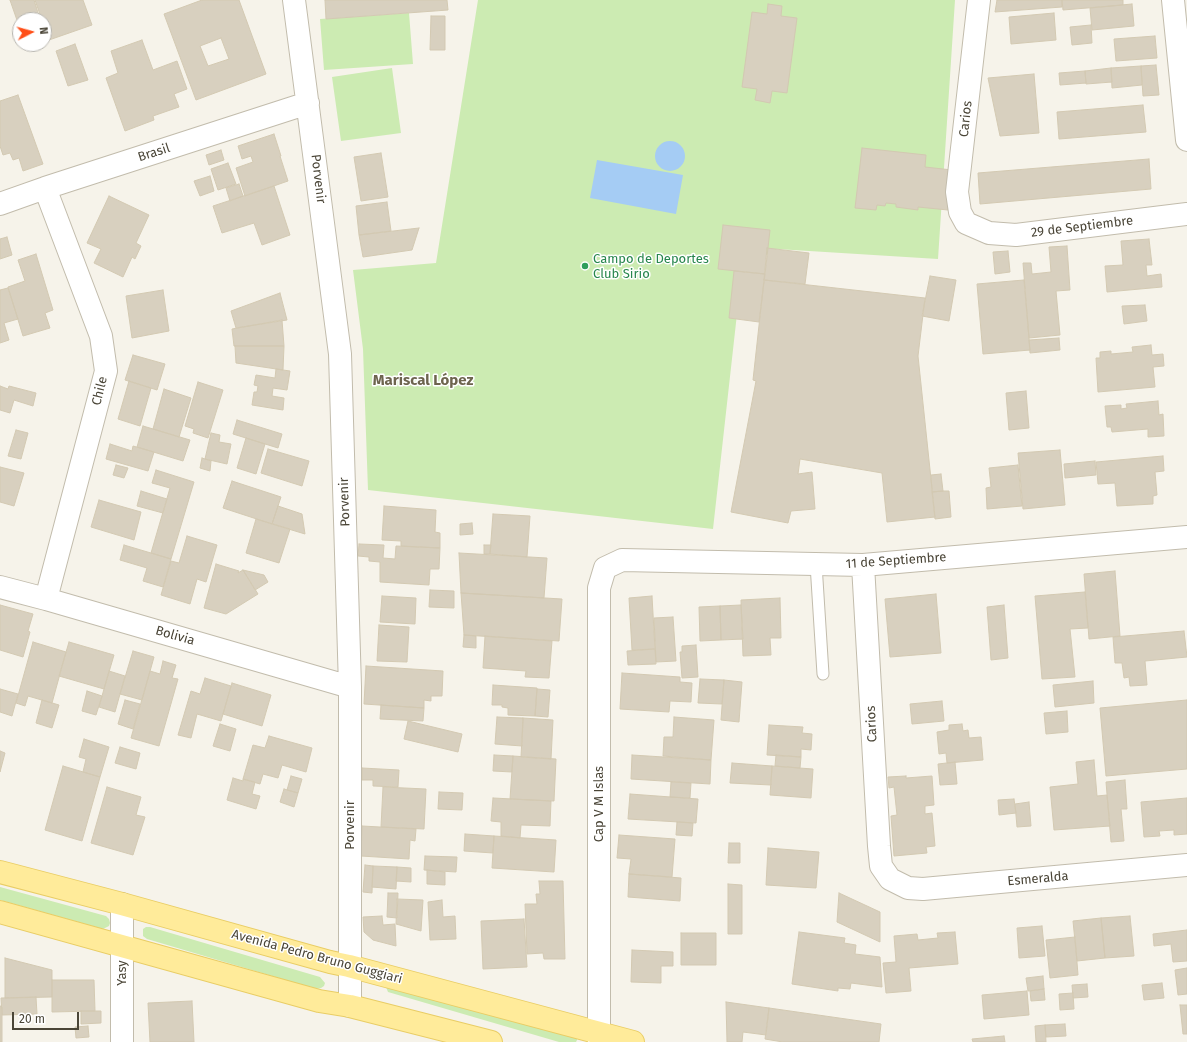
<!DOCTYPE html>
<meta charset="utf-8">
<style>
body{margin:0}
#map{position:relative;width:1187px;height:1042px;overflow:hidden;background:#f6f3ea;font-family:"Fira Sans",sans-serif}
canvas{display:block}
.north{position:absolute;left:12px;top:12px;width:40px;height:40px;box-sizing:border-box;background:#fff;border:1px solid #b7b5af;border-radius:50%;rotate:84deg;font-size:11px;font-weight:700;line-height:16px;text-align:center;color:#4a4537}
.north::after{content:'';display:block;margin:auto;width:14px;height:18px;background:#ff4f18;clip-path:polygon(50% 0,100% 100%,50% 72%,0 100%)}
.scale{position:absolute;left:12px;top:1012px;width:67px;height:18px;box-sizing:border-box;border:2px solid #4a4537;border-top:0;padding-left:5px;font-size:12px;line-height:14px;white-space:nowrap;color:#4a4537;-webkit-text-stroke:3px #fff;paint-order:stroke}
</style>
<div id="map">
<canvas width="1187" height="1042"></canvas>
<div class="north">N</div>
<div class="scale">20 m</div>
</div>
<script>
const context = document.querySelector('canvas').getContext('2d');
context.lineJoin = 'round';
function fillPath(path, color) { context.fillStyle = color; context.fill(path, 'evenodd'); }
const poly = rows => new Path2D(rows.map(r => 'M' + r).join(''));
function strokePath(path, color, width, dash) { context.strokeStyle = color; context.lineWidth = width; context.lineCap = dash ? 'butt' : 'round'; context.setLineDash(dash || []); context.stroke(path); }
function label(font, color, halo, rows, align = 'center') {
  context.font = font + ' "Fira Sans",sans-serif'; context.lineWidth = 3; context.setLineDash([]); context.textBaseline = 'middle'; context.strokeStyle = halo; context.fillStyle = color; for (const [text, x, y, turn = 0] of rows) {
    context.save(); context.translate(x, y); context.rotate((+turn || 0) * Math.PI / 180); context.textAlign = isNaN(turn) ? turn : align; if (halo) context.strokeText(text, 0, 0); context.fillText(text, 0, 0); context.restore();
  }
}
fillPath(poly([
 [478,0,955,0,938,259,777,249,742,269,713,529,368,490,363,349,353,270,436,263],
 [409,13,413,64,324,70,320,19],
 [392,68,401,133,341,141,332,77],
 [0,887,106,916,109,919,110,923,109,926,103,929,0,900],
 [146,927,150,927,320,977,325,983,324,986,321,988,316,989,147,939,143,936,143,929],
 [386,987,577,1036,577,1040,576,1042,559,1042,388,992]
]), '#ccebb2');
fillPath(poly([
 '655 156a15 15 0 1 1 30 0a15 15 0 1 1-30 0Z',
 [597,160,683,175,676,214,590,198]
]), '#a5ccf4');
const building = poly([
 [10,0,34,0,40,19,37,20,20,20,19,26,10,0],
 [35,0,83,0,92,25,49,40,44,25,44,20,42,20,35,0],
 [202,0,239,0,266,74,196,100,164,14,202,0],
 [221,38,229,59,208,66,200,46,221,38],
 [325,0,447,0,448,10,326,19,325,0],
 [997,0,1062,0,1062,7,995,12,997,0],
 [1062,0,1123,0,1123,5,1063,10,1062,0],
 [768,4,782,6,781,16,797,18,787,93,772,91,770,103,755,100,757,89,742,87,752,12,767,14,768,4],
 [1132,4,1134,26,1092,30,1090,8,1132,4],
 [1054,13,1056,40,1011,44,1009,17,1054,13],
 [431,16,445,16,445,50,430,50,431,16],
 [1091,25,1092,43,1072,45,1070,27,1091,25],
 [1155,36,1157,58,1116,61,1114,39,1155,36],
 [142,40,153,70,177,61,187,89,174,94,179,107,153,116,154,120,125,131,106,78,118,73,111,51,142,40],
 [75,44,88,80,68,86,56,51,75,44],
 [1156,65,1159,95,1143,96,1141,66,1156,65],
 [1141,66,1142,85,1112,88,1111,68,1141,66],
 [1111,68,1112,82,1086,84,1085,71,1111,68],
 [1085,71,1086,83,1060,85,1059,73,1085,71],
 [1034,74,1039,133,1000,136,988,78,1034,74],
 [18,95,43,164,23,171,19,158,13,160,10,153,3,155,0,146,0,101,18,95],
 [1143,105,1146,132,1059,139,1057,112,1143,105],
 [274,134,281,156,280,156,288,181,245,196,236,168,253,162,251,156,242,159,238,146,274,134],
 [862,148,926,155,925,167,952,170,948,210,918,207,918,210,896,207,896,204,886,203,885,206,877,205,876,210,855,208,862,148],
 [221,150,224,160,209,165,206,155,221,150],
 [381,153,388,197,361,201,354,157,381,153],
 [1149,159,1151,189,980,204,978,173,1149,159],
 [228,163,236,184,218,190,211,169,228,163],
 [210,176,214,191,200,196,194,181,210,176],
 [239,184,243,196,230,201,226,188,239,184],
 [274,186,290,235,262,245,254,223,222,233,213,206,274,186],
 [109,196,149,215,136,243,141,246,135,259,132,257,123,277,94,263,101,249,87,243,109,196],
 [387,202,391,231,359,235,356,206,387,202],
 [723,225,770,230,765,274,718,269,723,225],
 [419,228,412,250,363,257,359,235,419,228],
 [7,237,12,255,0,259,0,239,7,237],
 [1149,239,1152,265,1146,265,1147,276,1161,274,1162,287,1107,292,1105,266,1123,265,1121,241,1149,239],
 [1067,246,1070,290,1056,291,1060,335,1029,338,1023,263,1031,263,1032,274,1051,272,1049,247,1067,246],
 [767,248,809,253,805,284,764,280,767,248],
 [1008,251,1010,272,995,274,993,252,1008,251],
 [36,254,53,310,45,313,50,328,23,336,8,287,25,281,18,260,36,254],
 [734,271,765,274,759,322,729,318,734,271],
 [930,276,956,280,949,321,922,316,930,276],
 [764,280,925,298,918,356,935,517,887,522,882,473,800,459,798,474,812,472,815,509,791,511,788,523,731,512,756,381,753,380,764,280],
 [1024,280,1030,350,983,354,977,284,1024,280],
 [8,288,18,319,4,323,9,340,0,343,0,290,8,288],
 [163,290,169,331,132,338,126,296,163,290],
 [280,293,287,320,236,328,231,311,280,293],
 [1145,305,1147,321,1124,324,1122,306,1145,305],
 [282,320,284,346,234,346,232,329,282,320],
 [1059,338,1060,350,1030,353,1029,340,1059,338],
 [1151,345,1152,355,1163,354,1164,366,1153,367,1155,387,1098,392,1096,358,1100,358,1100,352,1111,351,1111,354,1133,352,1132,347,1151,345],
 [235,346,284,346,283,370,236,363,235,346],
 [133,355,165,364,157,390,125,380,133,355],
 [276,369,290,371,287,390,273,388,272,396,284,398,283,410,252,405,254,392,257,392,258,386,254,385,256,375,275,378,276,369],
 [129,381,151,388,140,426,118,419,129,381],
 [198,382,223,390,208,438,193,433,194,429,185,426,198,382],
 [0,386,8,389,9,386,36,393,33,406,14,400,10,413,0,410,0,386],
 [164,389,191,398,179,437,153,429,164,389],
 [1026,391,1029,428,1009,430,1006,393,1026,391],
 [1158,401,1159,415,1163,414,1164,436,1148,437,1148,429,1112,432,1111,427,1107,427,1105,406,1121,405,1121,409,1127,408,1126,404,1158,401],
 [237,420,282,434,278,448,233,434,237,420],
 [143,426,190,440,183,461,137,447,143,426],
 [16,430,28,433,21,459,8,456,16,430],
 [211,433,220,435,219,442,231,444,227,464,205,459,211,433],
 [246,438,265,444,256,474,237,468,246,438],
 [110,444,132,451,133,446,154,452,148,471,106,459,110,444],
 [268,449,309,461,302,486,261,473,268,449],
 [1060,450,1065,505,1023,509,1018,453,1060,450],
 [1163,456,1164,471,1155,472,1157,495,1153,496,1153,504,1117,506,1115,483,1098,484,1096,462,1163,456],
 [202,458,211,461,210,471,200,468,202,458],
 [1095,461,1096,475,1065,478,1064,464,1095,461],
 [116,465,128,468,124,478,113,475,116,465],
 [1018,465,1022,506,987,509,986,488,991,487,989,468,1018,465],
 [0,467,24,473,14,506,0,502,0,467],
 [156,470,194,482,171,559,151,553,170,488,152,483,156,470],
 [941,474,943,491,932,492,931,475,941,474],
 [232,481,281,497,272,524,223,508,232,481],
 [141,491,167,499,163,513,137,506,141,491],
 [943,491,949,491,951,517,935,519,932,492,943,491],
 [99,500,141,512,134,540,91,527,99,500],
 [278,506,302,514,305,534,272,524,278,506],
 [384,506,436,510,435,532,440,533,440,548,401,546,401,541,382,540,384,506],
 [493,514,530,516,527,557,490,554,493,514],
 [256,519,290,529,279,563,246,553,256,519],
 [472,523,473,534,460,535,460,524,472,523],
 [187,536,217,545,206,582,197,579,190,604,161,595,171,561,179,563,187,536],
 [359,544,384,545,383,558,395,559,396,546,440,548,439,569,430,569,429,585,380,582,380,562,369,561,369,557,358,556,359,544],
 [124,545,171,559,163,587,143,581,147,568,120,560,124,545],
 [484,545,491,545,490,554,484,554,484,545],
 [459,553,547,558,544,598,461,593,459,553],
 [216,564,239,571,238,573,243,570,258,594,226,614,204,608,216,564],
 [243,570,264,575,268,582,255,590,243,570],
 [1115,571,1120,636,1089,639,1084,574,1115,571],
 [430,590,454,591,454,608,429,607,430,590],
 [1085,592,1088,628,1070,629,1075,677,1042,679,1035,596,1085,592],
 [461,593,562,599,559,641,464,635,461,593],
 [936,594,941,653,890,657,885,599,936,594],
 [382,596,416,598,415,624,380,622,382,596],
 [652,596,655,649,632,650,629,598,652,596],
 [780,598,781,638,770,638,771,655,743,656,741,600,780,598],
 [0,605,33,614,28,631,30,632,23,657,0,650,0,605],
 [741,605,743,639,721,640,720,606,741,605],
 [1004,605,1008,658,991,660,987,607,1004,605],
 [720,606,721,640,700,641,699,607,720,606],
 [673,617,676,661,656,662,654,618,673,617],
 [379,625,409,627,407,662,377,661,379,625],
 [1184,631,1187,657,1145,661,1147,685,1130,686,1129,677,1124,678,1122,663,1115,663,1113,637,1184,631],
 [464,635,476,636,476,648,463,647,464,635],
 [485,636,552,641,549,678,525,677,526,671,483,668,485,636],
 [33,642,66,652,52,703,28,696,25,706,16,703,33,642],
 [69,642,114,655,104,689,59,676,69,642],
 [696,645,698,677,682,678,680,652,682,652,682,646,696,645],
 [655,649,656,664,628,665,627,651,655,649],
 [133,651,154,657,142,700,120,694,133,651],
 [163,661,176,665,172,678,178,679,159,746,131,738,150,671,160,674,163,661],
 [366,666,443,671,442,696,431,696,431,701,424,700,424,708,364,704,366,666],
 [109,671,125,676,115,712,99,707,109,671],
 [622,673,680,677,680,682,692,683,691,702,670,701,669,712,620,709,622,673],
 [205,678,231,686,221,721,197,714,191,738,178,735,191,691,200,694,205,678],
 [700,679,724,680,722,704,698,703,700,679],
 [724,680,742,682,739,722,721,720,724,680],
 [1093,681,1094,703,1055,707,1053,685,1093,681],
 [232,683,271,695,262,726,223,714,232,683],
 [493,685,537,688,535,716,508,715,508,708,502,707,502,705,492,705,493,685],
 [0,689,18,694,12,716,0,712,0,689],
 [537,689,550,690,548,717,535,716,537,689],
 [87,691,102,696,96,715,82,711,87,691],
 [42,700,59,705,52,728,36,723,42,700],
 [125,700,140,704,133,729,118,724,125,700],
 [1187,700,1187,769,1106,776,1100,708,1187,700],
 [942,701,944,721,912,724,910,704,942,701],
 [381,705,424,708,423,721,380,719,381,705],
 [1067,711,1068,732,1046,734,1044,713,1067,711],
 [497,717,523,718,522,746,495,744,497,717],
 [674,717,714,720,711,760,663,756,664,737,673,737,674,717],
 [523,718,553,720,551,759,521,757,523,718],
 [408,721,462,734,458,752,404,739,408,721],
 [220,724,236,729,230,751,213,746,220,724],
 [962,724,963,731,968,730,969,738,981,737,983,760,947,763,946,753,939,754,937,732,949,730,949,725,962,724],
 [769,725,803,727,802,733,812,734,811,750,801,749,801,757,767,755,769,725],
 [269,736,312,748,306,772,282,765,278,778,263,774,260,784,243,779,253,745,265,748,269,736],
 [84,739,109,747,100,777,83,772,86,759,79,757,84,739],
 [120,747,140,753,136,769,115,763,120,747],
 [0,751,5,753,0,772,0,751],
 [494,755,513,756,512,772,493,771,494,755],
 [632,755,711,760,710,784,631,779,632,755],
 [776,755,801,757,800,768,775,766,776,755],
 [513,756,556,759,554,801,510,799,513,756],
 [1094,760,1097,796,1107,795,1110,826,1054,830,1050,787,1078,784,1076,762,1094,760],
 [955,762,957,784,940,785,938,764,955,762],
 [732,763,772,766,771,785,730,783,732,763],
 [63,766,100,777,82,841,45,830,63,766],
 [772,766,813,769,811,798,770,795,772,766],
 [362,768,399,770,398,787,373,786,373,780,362,780,362,768],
 [291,776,302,779,298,793,287,790,291,776],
 [906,776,906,778,932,776,934,805,925,806,925,814,932,813,935,846,926,847,927,853,894,856,891,816,897,815,894,787,889,788,888,777,906,776],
 [233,778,243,781,243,779,255,782,252,794,260,796,256,809,227,800,233,778],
 [1125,780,1127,809,1121,809,1124,841,1111,842,1106,782,1125,780],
 [671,782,691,783,690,798,670,797,671,782],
 [107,787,141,797,136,815,145,817,133,855,91,843,107,787],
 [383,787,426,789,424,829,381,827,383,787],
 [284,789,298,793,294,807,280,802,284,789],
 [439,792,463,793,462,810,438,809,439,792],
 [630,794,698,799,696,823,628,819,630,794],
 [493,798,551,801,550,826,521,825,520,838,501,836,501,822,491,821,493,798],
 [1187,798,1187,834,1174,835,1174,830,1159,831,1160,836,1144,837,1141,802,1187,798],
 [1014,799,1016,813,999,815,998,800,1014,799],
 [1029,802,1031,826,1017,827,1015,804,1029,802],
 [677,822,693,823,692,836,676,835,677,822],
 [362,826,416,829,415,841,410,840,409,859,361,856,362,826],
 [465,834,494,836,493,853,464,851,465,834],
 [619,835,675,839,672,877,629,874,631,859,617,858,619,835],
 [494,836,556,840,554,872,492,868,494,836],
 [729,843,740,843,740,863,728,863,729,843],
 [768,848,819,852,816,888,766,885,768,848],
 [425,856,457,857,456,872,424,870,425,856],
 [365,865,373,866,372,893,363,892,365,865],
 [373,866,397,867,396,889,372,887,373,866],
 [397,867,411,868,411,882,396,881,397,867],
 [427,870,445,872,445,885,427,884,427,870],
 [629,874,681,878,680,901,628,897,629,874],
 [539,881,563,881,565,959,544,959,543,953,527,954,525,904,537,904,536,894,540,894,539,881],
 [728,884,742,885,742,934,728,934,728,884],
 [388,893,398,893,397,918,387,917,388,893],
 [839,893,880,912,880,942,837,922,839,893],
 [397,899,423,900,421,931,396,924,397,899],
 [442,900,443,917,455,916,456,939,430,940,428,902,442,900],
 [382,916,383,925,395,924,396,946,373,940,364,932,363,917,382,916],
 [1130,916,1134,956,1105,958,1101,918,1130,916],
 [1101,918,1105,958,1077,961,1073,921,1101,918],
 [524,919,527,967,483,969,481,921,524,919],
 [1042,926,1045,956,1019,958,1017,928,1042,926],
 [1187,930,1187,961,1173,962,1171,944,1154,946,1153,934,1187,930],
 [799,932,845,938,844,943,856,945,855,954,880,957,882,987,851,983,850,989,838,988,838,991,792,984,799,932],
 [955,932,958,964,909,968,911,991,886,993,883,963,896,962,894,936,917,934,918,940,938,938,937,933,955,932],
 [681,933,716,933,716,965,681,965,681,933],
 [1075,937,1078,975,1050,978,1046,940,1075,937],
 [632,950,673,952,673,966,661,966,661,983,631,982,632,950],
 [5,958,52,970,52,997,5,998,5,958],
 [1187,968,1187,994,1178,995,1175,970,1187,968],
 [1043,976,1044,989,1028,991,1026,978,1043,976],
 [52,980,94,980,95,1011,52,1012,52,980],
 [1162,983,1164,998,1144,1000,1142,985,1162,983],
 [1087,984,1088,997,1073,998,1072,985,1087,984],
 [1044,989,1045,1000,1031,1001,1030,991,1044,989],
 [1027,991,1029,1015,984,1019,982,995,1027,991],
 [1073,993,1074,1009,1060,1010,1059,994,1073,993],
 [36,997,37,1014,2,1015,1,998,36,997],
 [192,1001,194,1042,150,1042,148,1003,192,1001],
 [726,1002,769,1008,766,1035,743,1032,742,1042,727,1042,726,1002],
 [1180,1005,1187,1005,1187,1034,1183,1034,1180,1005],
 [0,1006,2,1007,2,1042,0,1042,0,1006],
 [769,1008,881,1024,879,1042,783,1042,765,1039,769,1008],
 [81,1011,101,1011,101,1023,81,1024,81,1011],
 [1065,1024,1066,1036,1046,1037,1045,1025,1065,1024],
 [1045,1025,1046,1042,1036,1042,1035,1026,1045,1025],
 [88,1026,89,1037,76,1038,75,1027,88,1026],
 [1004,1036,1005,1042,973,1042,972,1039,1004,1036]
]);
fillPath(building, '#d8d0bf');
strokePath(building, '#d3c9b2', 1);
const service = poly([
 [816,564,823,674]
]);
const minor = poly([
 [294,0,340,354,350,687,350,1006],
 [979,0,957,192,960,212,966,223,989,233,1016,235,1187,214],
 [45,188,101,336,106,371,46,599],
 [0,204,45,188,308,103],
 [863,565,879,846,881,866,890,879,908,888,923,889,1187,865],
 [0,587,46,599,350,687],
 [122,1042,122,904],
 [599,1042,599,588,605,568,622,560,863,565,1187,537]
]);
const tertiary = poly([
 [1173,0,1187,140]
]);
const primary = poly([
 [0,872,122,904,330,962,349,966,633,1042],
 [0,912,319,1001,350,1006,491,1042]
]);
strokePath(service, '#c2bcac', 13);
strokePath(minor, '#c2bcac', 24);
strokePath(tertiary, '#c2bcac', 24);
strokePath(primary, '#e9cd65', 24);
strokePath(service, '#fff', 11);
strokePath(minor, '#fff', 22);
strokePath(tertiary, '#fff', 22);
strokePath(primary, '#ffeb9a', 22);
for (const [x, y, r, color] of [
 [585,266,4,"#2e9e5b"]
]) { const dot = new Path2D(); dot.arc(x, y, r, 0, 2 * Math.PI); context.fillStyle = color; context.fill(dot); strokePath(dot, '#fff', 1.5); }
label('13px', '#4a4537', '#fff', [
 ["Carios",966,119,-84],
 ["Brasil",154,153,-18],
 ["Porvenir",318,179,83],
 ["29 de Septiembre",1082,227,-7],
 ["Chile",100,391,-76],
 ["Porvenir",345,502,-92],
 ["11 de Septiembre",896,561,-4],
 ["Bolivia",175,636,16],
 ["Carios",872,724,-93],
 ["Cap V M Islas",599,804,-90],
 ["Porvenir",350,825,-90],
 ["Esmeralda",1038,879,-5],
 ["Avenida Pedro Bruno Guggiari",317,957,15],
 ["Yasy",122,973,-90]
]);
label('13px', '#27864d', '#fff', [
 ["Campo de Deportes",593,259],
 ["Club Sirio",593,274]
], 'left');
label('bold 15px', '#6d644e', '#fff', [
 ["Mariscal López",423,381]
]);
</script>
